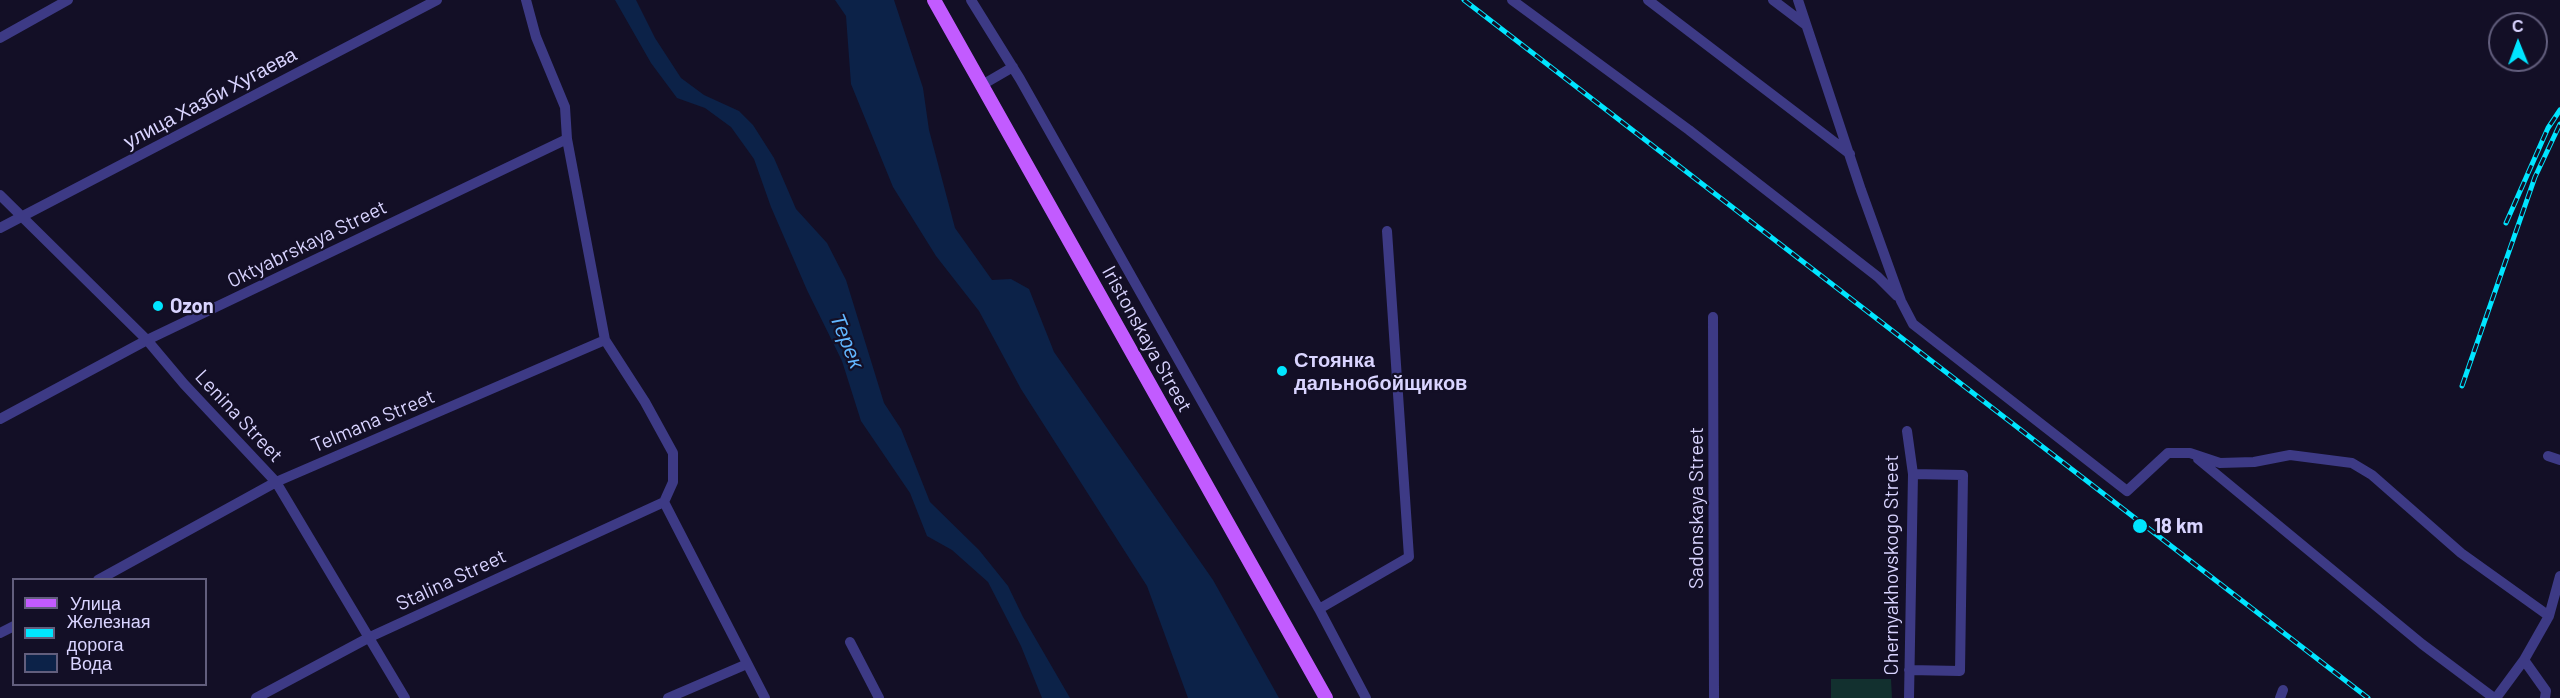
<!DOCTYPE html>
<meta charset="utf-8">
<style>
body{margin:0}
#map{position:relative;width:2560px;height:698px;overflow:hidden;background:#130f26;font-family:Barlow,sans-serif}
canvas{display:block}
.legend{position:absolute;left:12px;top:578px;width:195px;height:108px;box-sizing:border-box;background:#130f26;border:2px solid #625e7d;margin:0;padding:8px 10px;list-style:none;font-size:18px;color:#d9d4ff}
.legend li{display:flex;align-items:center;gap:12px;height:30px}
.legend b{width:30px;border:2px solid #625e7d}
.north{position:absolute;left:2488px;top:12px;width:60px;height:60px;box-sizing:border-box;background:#130f26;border:2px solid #625e7d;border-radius:50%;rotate:359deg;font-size:16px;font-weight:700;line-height:24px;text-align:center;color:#d9d4ff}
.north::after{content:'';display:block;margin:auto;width:21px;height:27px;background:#00e5ff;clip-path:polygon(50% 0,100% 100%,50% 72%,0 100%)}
</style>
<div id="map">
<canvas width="2560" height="698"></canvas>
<ul class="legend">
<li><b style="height:8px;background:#c25bff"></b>Улица</li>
<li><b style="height:8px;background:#00e5ff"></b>Железная дорога</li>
<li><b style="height:16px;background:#0c2248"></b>Вода</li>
</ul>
<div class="north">С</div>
</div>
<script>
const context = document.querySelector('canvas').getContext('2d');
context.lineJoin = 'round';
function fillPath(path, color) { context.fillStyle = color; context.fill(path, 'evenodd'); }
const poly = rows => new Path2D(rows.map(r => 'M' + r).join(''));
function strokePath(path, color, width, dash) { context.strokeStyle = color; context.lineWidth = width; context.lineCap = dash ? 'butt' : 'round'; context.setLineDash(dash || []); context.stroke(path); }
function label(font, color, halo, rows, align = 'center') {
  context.font = font + ' Barlow,sans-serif'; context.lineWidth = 4.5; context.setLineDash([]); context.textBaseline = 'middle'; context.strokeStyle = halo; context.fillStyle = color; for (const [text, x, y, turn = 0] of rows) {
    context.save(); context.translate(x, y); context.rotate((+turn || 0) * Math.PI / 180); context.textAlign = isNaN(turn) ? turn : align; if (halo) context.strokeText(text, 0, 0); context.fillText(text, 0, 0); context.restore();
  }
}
fillPath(poly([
 [1831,679,1891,679,1892,698,1831,698]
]), '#12302f');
fillPath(poly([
 [615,0,636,0,655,38,681,78,704,95,739,111,753,125,774,158,796,209,827,243,846,280,884,403,901,429,930,502,979,550,1008,586,1023,617,1070,698,1042,698,1021,646,988,582,952,550,927,536,910,493,861,421,842,361,807,290,771,207,754,159,731,127,705,108,677,98,651,63],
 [835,0,894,0,923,88,929,130,955,228,992,280,1011,279,1029,289,1054,352,1213,580,1279,698,1188,698,1147,586,1021,389,979,311,936,256,893,187,851,84,846,16]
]), '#0c2248');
strokePath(poly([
 [526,0,536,37,565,107,567,139,605,340,645,402,673,453,673,482,664,502,765,698],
 [971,0,1020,79,1319,609,1366,698],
 [1512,0,1689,130,1878,277,1897,296],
 [1648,0,1850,154],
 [1773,0,1806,25],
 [1798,0,1861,190,1901,301,1913,324,2127,491,2168,453,2190,453,2220,463,2254,462,2290,455,2352,463,2372,475,2461,553,2549,616],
 [0,38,68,0],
 [982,85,1013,67],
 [0,195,147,340,184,384,276,482,405,698],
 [0,228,437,0],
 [1713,317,1714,698],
 [0,419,147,340,567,139],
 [1907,431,1913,474,1909,698],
 [2548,456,2560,460],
 [2198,459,2422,644,2494,698],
 [98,580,276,482,605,340],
 [1319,609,1409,557,1387,231],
 [0,633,14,626],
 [850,642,879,698],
 [2524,660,2546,691,2545,698],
 [1909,670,1960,671,1963,475,1913,474],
 [256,698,370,637,664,502],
 [668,698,747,664],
 [2280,698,2283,690],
 [2496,698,2524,660,2549,616,2560,576]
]), '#3d3a85', 10);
strokePath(poly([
 [934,0,1326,698]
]), '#c25bff', 14);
const rail = poly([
 [1464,0,2368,698],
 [2506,223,2548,128,2560,110],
 [2462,386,2535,177,2560,124]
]);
strokePath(rail, '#00e5ff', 5);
strokePath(rail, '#130f26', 3, [9]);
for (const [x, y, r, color] of [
 [158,306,6,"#00e5ff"],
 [1282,371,6,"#00e5ff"],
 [2140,526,8,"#00e5ff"]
]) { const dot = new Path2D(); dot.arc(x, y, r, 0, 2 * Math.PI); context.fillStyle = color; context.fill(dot); strokePath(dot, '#130f26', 2); }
label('20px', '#d9d4ff', '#130f26', [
 ["улица Хазби Хугаева",210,98,-28],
 ["Oktyabrskaya Street",307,244,-26],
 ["Iristonskaya Street",1147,339,61],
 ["Lenina Street",239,416,47],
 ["Telmana Street",373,421,-23],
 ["Sadonskaya Street",1696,508,-90],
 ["Chernyakhovskogo Street",1891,565,-90],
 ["Stalina Street",451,580,-25]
]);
label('bold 20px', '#d9d4ff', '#130f26', [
 ["Ozon",170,306],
 ["Стоянка",1294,360],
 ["дальнобойщиков",1294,383],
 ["18 km",2154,526]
], 'left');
label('italic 21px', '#62b6ff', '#130f26', [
 ["Терек",847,341,68]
]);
</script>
